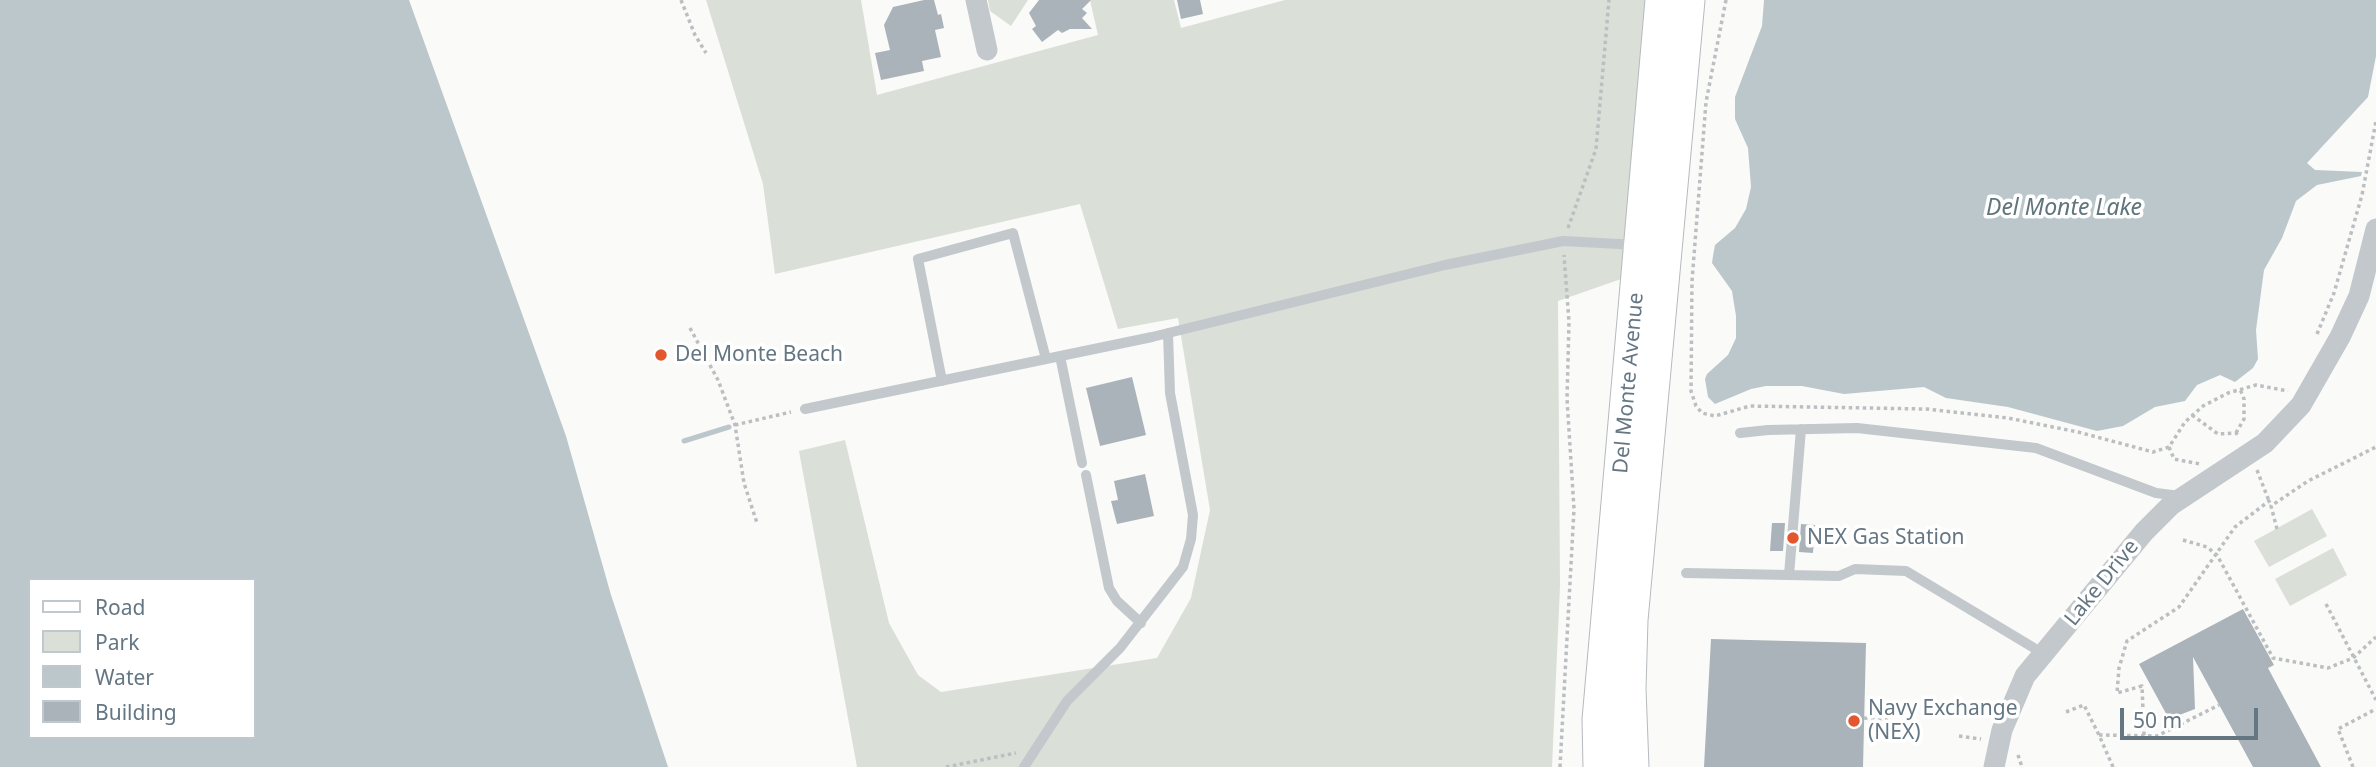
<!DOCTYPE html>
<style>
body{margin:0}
#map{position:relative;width:2376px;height:767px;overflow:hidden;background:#fafaf8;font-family:"Noto Sans",sans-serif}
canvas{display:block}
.legend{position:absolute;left:28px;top:578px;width:228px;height:161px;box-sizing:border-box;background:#fff;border:2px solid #c1c8cd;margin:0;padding:9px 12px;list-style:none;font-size:21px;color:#657683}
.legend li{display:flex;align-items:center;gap:14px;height:35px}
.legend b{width:35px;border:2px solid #c1c8cd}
.scale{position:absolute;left:2120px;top:708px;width:138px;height:32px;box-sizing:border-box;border:4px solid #657683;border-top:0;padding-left:9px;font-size:21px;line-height:24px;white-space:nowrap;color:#657683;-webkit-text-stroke:5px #fff;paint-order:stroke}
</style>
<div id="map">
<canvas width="2376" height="767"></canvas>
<ul class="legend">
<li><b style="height:9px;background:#fff"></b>Road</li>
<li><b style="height:19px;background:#dadfd7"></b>Park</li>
<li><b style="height:19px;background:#bbc7cb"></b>Water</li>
<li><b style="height:19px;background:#aab3b9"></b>Building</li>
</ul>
<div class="scale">50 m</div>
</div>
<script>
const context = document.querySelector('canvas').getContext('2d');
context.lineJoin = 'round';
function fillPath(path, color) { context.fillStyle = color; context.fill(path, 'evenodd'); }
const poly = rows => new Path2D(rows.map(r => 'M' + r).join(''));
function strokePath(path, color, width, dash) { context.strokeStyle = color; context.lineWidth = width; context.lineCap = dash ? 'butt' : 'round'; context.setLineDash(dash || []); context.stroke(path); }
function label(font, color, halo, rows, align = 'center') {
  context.font = font + ' "Noto Sans",sans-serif'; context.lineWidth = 7; context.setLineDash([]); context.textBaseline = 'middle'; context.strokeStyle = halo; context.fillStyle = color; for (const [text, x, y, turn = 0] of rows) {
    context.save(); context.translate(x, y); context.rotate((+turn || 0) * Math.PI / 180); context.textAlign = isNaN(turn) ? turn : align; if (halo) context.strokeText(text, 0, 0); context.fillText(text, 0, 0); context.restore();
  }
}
fillPath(poly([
 [706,0,861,0,877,95,1098,35,1090,0,1174,0,1181,28,1285,0,1650,0,1624,278,1558,301,1560,586,1552,767,857,767,799,451,845,440,889,623,918,675,941,692,1157,658,1191,598,1210,510,1178,318,1118,329,1080,204,775,274,763,184],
 [988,0,1028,0,1011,26,990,11],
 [2312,509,2327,536,2269,567,2254,541],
 [2333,548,2347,575,2290,606,2275,579]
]), '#dadfd7');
fillPath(poly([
 [0,0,409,0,566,436,611,595,668,767,0,767],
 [30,580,254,580,254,737,30,737],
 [1764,0,2376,0,2376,56,2368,97,2307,163,2315,170,2362,172,2361,176,2317,185,2296,201,2282,238,2264,270,2256,330,2258,359,2253,368,2235,382,2220,375,2197,385,2185,401,2155,407,2123,426,2097,431,2008,407,1946,398,1924,387,1844,394,1802,386,1766,386,1751,389,1715,404,1708,397,1705,379,1707,374,1728,355,1736,338,1736,316,1732,291,1712,263,1713,256,1715,245,1735,228,1746,209,1751,187,1748,148,1735,119,1735,97,1762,26]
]), '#bbc7cb');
strokePath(poly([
 [684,441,729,427]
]), '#bbc7cb', 5);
fillPath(poly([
 [924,0,934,0,938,15,941,14,944,28,935,30,941,57,922,61,924,71,881,80,875,53,890,50,884,25,893,7],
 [1039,0,1091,0,1082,9,1087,13,1082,18,1092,29,1070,29,1062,33,1058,30,1042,42,1032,29,1036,26,1029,13],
 [1177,0,1200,0,1203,14,1181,19],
 [1132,377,1146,435,1100,446,1086,388],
 [1145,474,1154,516,1117,524,1111,501,1118,500,1114,481],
 [1772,523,1785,523,1783,551,1770,551],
 [1801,524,1815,525,1813,553,1799,552],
 [2243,609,2274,665,2268,668,2321,767,2253,767,2193,657,2195,709,2169,719,2139,664],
 [1711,639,1866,643,1863,767,1704,767]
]), '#aab3b9');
const primary = poly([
 [1600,767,1599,720,1662,0],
 [1632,767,1629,689,1631,620,1688,0]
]);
strokePath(primary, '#b5babe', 35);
strokePath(poly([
 [681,0,695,35,706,53],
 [1726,0,1706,102,1692,281,1691,391,1696,406,1702,413,1715,416,1750,406,1926,409,2008,418,2078,432,2153,452,2169,447,2185,422,2203,406,2228,393,2256,385,2288,391],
 [1568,228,1596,149,1609,0],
 [690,328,718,380,735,425,744,483,757,523],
 [2317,334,2334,293,2362,195,2376,121],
 [2192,415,2218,434,2236,433,2239,437],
 [735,425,791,412],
 [2236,433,2244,419,2244,399,2240,389],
 [2169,447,2174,459,2200,464],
 [2257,470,2269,501],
 [2277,529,2271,506,2308,481,2376,447],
 [2183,540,2207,547,2217,555,2273,658,2328,668,2353,658,2376,637],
 [2326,604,2376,700],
 [2066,712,2084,705,2099,735],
 [1864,718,1888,720],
 [2144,735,2142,686,2117,693,2119,668,2127,641,2179,607,2235,527,2269,501,2271,506],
 [1959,736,1981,739],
 [2018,755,2022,767],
 [946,767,1016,753],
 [1560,767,1574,509,1567,399,1569,322,1564,255],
 [2113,767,2099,735,2157,736,2219,705],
 [2353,767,2338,729,2376,709]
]), '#bbbfc2', 3.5, [3.5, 3.5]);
strokePath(poly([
 [1060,356,1082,463],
 [942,381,918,259,1013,233,1046,359],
 [805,409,1152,337,1445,265,1563,241,1638,245],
 [1740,433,1768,430,1857,428,2036,448,2156,493,2180,496],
 [1086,475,1109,588,1117,601,1141,623],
 [1686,573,1839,576,1855,569,1906,571,2044,654],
 [1789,575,1801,429],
 [1024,767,1067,701,1120,648,1183,567,1191,539,1193,515,1170,393,1168,333]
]), '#c3c8cc', 10);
strokePath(poly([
 [976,0,987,50],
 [1994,767,2002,730,2025,676,2144,532,2171,505,2265,443,2301,405,2340,337,2359,296,2376,229]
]), '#c3c8cc', 21);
strokePath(primary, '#fff', 33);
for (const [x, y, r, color] of [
 [661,355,7,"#e4572e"],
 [1793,538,7,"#e4572e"],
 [1854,721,7,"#e4572e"]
]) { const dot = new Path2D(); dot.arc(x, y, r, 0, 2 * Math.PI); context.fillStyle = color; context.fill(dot); strokePath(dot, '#fff', 2.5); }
label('21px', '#657683', '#fff', [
 ["Del Monte Beach",675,355],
 ["NEX Gas Station",1807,538],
 ["Navy Exchange",1868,709],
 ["(NEX)",1868,733]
], 'left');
label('21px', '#657683', '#fff', [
 ["Del Monte Avenue",1629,383,-85],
 ["Lake Drive",2102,583,-51]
]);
label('italic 23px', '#60757c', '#fff', [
 ["Del Monte Lake",2064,208]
]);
</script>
